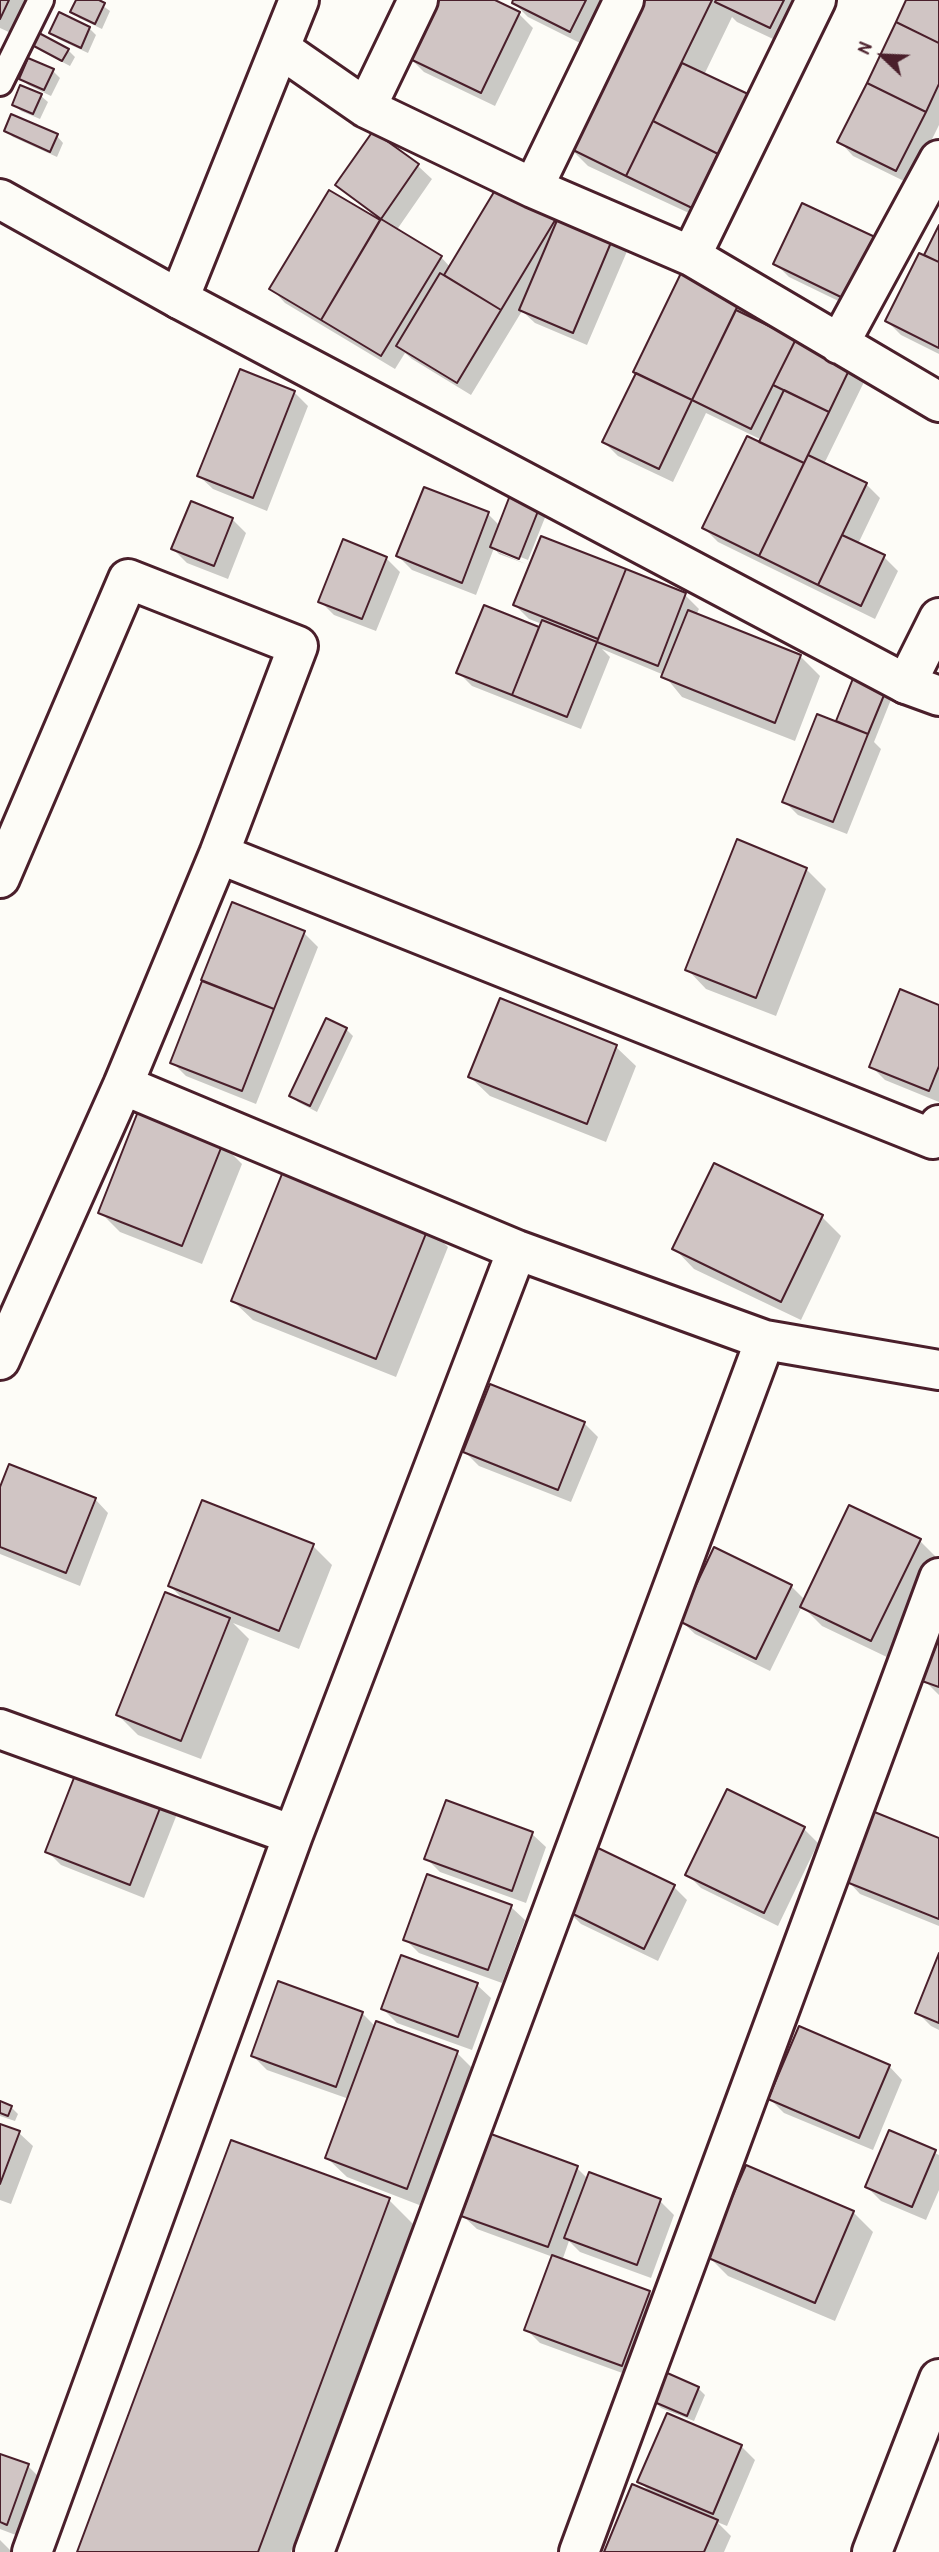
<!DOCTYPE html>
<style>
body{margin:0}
#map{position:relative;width:939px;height:2552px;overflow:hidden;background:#fdfcf7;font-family:"Patrick Hand",sans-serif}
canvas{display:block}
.north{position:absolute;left:848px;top:21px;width:70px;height:70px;-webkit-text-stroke:5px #fdfcf7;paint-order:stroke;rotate:293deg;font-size:19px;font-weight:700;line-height:28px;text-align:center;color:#4a1f2b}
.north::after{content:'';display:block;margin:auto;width:24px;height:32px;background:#4a1f2b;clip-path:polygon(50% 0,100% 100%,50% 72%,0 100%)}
</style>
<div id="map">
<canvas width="939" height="2552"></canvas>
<div class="north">N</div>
</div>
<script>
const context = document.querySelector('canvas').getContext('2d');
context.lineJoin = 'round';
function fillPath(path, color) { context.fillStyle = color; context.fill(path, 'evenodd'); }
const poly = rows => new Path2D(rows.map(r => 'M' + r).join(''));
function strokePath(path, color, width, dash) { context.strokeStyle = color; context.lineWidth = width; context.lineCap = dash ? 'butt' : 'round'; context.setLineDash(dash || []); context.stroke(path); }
fillPath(poly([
 [0,0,29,0,13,34,0,28],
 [78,0,95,0,110,11,102,29,79,18,73,11],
 [439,0,491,0,519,14,533,28,495,106,424,72,410,58],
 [515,0,606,0,584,45,528,17,514,3],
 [640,0,813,0,790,47,737,22,732,17,704,75,746,96,760,109,706,221,588,166,569,147],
 [909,0,939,0,939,125,910,184,853,156,840,142],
 [89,28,96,35,88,53,58,39,51,33],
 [35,44,68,50,75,57,70,66,41,51],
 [53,71,60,78,51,96,28,85,21,78],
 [41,96,48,102,40,119,21,111,14,104],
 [6,131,57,136,63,143,57,157,13,137],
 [373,134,418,166,432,179,396,231,441,257,450,267,503,179,628,249,587,345,535,323,522,311,471,395,412,359,405,353,395,369,285,303,272,289,371,213,337,185],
 [939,229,939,354,901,335,887,321],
 [874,239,888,253,859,311,789,277,775,263],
 [684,271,755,313,751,320,850,368,864,382,824,464,866,484,880,498,858,544,884,557,898,571,875,619,718,542,704,528,762,440,706,413,673,482,618,456,604,442],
 [294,392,308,406,267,511,213,489,199,476],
 [550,505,528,560,498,548,498,552,526,564,499,554,494,548,476,595,412,570,398,556,488,514,500,526],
 [232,519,246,533,228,579,187,563,173,549],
 [542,539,685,595,699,609,696,615,800,656,820,676,795,741,682,697,664,675,602,649,610,657,581,729,472,686,458,672,485,607,540,629,542,624,529,619,515,605],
 [386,558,400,572,376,631,334,615,320,601],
 [857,673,894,692,874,742,881,749,847,834,798,815,784,801,844,726,839,721],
 [806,869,826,889,776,1016,706,989,687,969],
 [233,904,304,933,318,947,256,1104,186,1076,172,1062],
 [501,1001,616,1047,636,1066,606,1142,490,1096,470,1077],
 [939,1007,939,1102,885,1080,871,1066],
 [346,1029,353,1036,317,1112,298,1102,291,1095],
 [222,1144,242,1164,202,1264,120,1232,100,1212],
 [822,1217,841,1236,801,1320,694,1269,675,1249],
 [428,1227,448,1247,396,1377,253,1320,233,1301],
 [584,1423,598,1437,571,1502,479,1466,465,1452],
 [0,1492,95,1499,108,1513,80,1586,0,1554],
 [920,1541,939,1560,891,1659,822,1626,802,1606,770,1671,695,1634,681,1621,791,1586,805,1600],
 [313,1546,332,1565,299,1649,233,1623,249,1639,201,1759,138,1735,118,1715,186,1602,170,1586],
 [939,1643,939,1695,924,1680],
 [727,1791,804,1829,818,1843,778,1926,701,1888,687,1874],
 [163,1800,177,1814,144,1898,61,1865,47,1851],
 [532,1834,546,1847,526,1903,440,1872,426,1858],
 [939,1840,939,1926,860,1894,847,1880],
 [674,1887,687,1900,658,1961,581,1924,567,1910],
 [511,1907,525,1920,502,1983,419,1953,405,1939],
 [939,1957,939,2030,931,2026,917,2012],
 [477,1985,491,1998,472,2050,397,2023,383,2009],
 [362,2013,376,2027,377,2023,457,2053,477,2073,427,2208,347,2177,327,2158,349,2099,267,2070,253,2056],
 [889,2066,902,2080,873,2150,784,2113,770,2099],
 [0,2103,11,2107,18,2114,15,2121,0,2116],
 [0,2126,19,2133,33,2146,11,2204,0,2200],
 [890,2132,939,2155,939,2190,926,2220,881,2201,867,2187],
 [577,2168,588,2179,660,2201,674,2215,651,2278,580,2252,569,2241,562,2261,649,2292,663,2306,636,2378,540,2343,526,2329,553,2257,477,2229,463,2216],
 [389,2200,413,2224,291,2552,79,2552],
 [853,2212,873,2232,835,2321,728,2276,708,2256],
 [698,2388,705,2395,694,2421,661,2408,654,2401],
 [741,2446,755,2460,727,2526,717,2522,731,2536,724,2552,605,2552,653,2495,639,2481],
 [0,2455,28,2466,42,2480,21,2537,0,2529],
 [0,2540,11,2551,11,2552,0,2552]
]), '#0003');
const building = poly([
 [0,0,9,0,0,19,0,0],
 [76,0,99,0,105,3,95,24,70,12,76,0],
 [437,0,495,0,520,12,481,93,408,58,437,0],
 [513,0,586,0,570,32,512,3,513,0],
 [638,0,712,0,626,176,567,147,638,0],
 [716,0,784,0,770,28,715,2,716,0],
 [906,0,939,0,939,43,896,22,906,0],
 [59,12,90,27,81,48,49,33,59,12],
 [896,22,939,43,939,84,926,112,867,83,896,22],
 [39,33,69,49,62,61,32,45,39,33],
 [28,58,54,69,44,90,19,79,28,58],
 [682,63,748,94,718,154,653,121,682,63],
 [867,83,926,112,896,171,837,142,867,83],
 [20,85,42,94,33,114,12,105,20,85],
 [11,114,58,134,50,152,4,131,11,114],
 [653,121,718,154,692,208,626,176,653,121],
 [373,131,419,164,381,219,335,185,373,131],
 [503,177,560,212,501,310,444,275,503,177],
 [329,190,380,220,321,320,269,289,329,190],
 [802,203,875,237,845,299,773,264,802,203],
 [561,211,615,233,573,333,519,310,561,211],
 [381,219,442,256,381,356,321,320,381,219],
 [939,225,939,262,924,255,939,225],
 [919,253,939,262,939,348,885,321,919,253],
 [683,269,742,297,692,400,633,372,683,269],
 [440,273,501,310,457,383,396,346,440,273],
 [736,310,796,339,751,429,692,400,736,310],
 [796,339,851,366,829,412,773,385,796,339],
 [240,369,295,391,253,498,197,476,240,369],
 [636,373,692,400,659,469,602,442,636,373],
 [784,390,829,412,804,463,759,442,784,390],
 [747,436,804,463,759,556,702,528,747,436],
 [808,455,867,483,818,585,759,556,808,455],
 [514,485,544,496,519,559,490,547,514,485],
 [424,487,489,512,462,583,396,556,424,487],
 [191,501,233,518,214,566,171,549,191,501],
 [842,535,885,555,861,606,818,585,842,535],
 [541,536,626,569,598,639,513,605,541,536],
 [343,539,387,557,362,619,318,602,343,539],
 [626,569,686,593,658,666,597,642,626,569],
 [484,605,539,627,512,695,456,673,484,605],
 [688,610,801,655,775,723,661,677,688,610],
 [542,620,597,642,567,717,512,695,542,620],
 [856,671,889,683,868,734,836,721,856,671],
 [817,714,868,734,833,822,782,802,817,714],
 [737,839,807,868,756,998,685,970,737,839],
 [232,902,305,931,274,1009,201,980,232,902],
 [202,981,274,1009,242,1091,170,1063,202,981],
 [900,989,939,1005,939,1066,929,1091,869,1067,900,989],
 [500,998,617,1045,587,1124,468,1077,500,998],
 [326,1018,347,1028,310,1106,289,1096,326,1018],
 [139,1109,223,1143,182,1246,98,1213,139,1109],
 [714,1163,823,1215,781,1302,672,1249,714,1163],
 [284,1169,429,1226,376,1359,231,1301,284,1169],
 [490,1384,585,1422,558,1490,463,1452,490,1384],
 [9,1464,96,1498,66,1573,0,1547,0,1487,9,1464],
 [202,1500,314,1544,279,1631,168,1586,202,1500],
 [849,1505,921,1539,871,1641,800,1607,849,1505],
 [714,1547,792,1585,756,1659,679,1621,714,1547],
 [165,1592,230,1618,181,1741,116,1715,165,1592],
 [939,1638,939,1687,922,1681,939,1638],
 [79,1765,164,1798,130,1885,45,1852,79,1765],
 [727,1789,805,1827,764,1913,685,1875,727,1789],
 [446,1800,533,1832,512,1891,424,1859,446,1800],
 [872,1811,939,1838,939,1919,844,1881,872,1811],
 [596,1847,675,1885,644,1949,565,1910,596,1847],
 [427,1874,512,1905,488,1970,403,1940,427,1874],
 [939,1953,939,2023,915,2013,939,1953],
 [401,1955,478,1983,458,2037,381,2009,401,1955],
 [278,1981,363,2012,336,2087,251,2056,278,1981],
 [376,2021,458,2051,407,2189,325,2158,376,2021],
 [799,2026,890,2065,859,2138,768,2099,799,2026],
 [0,2101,12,2106,8,2116,0,2113,0,2101],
 [0,2124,20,2131,0,2184,0,2124],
 [889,2130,936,2150,912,2207,865,2187,889,2130],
 [491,2134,578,2166,548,2247,461,2216,491,2134],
 [231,2140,390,2198,258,2552,77,2552,231,2140],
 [746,2165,854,2211,815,2303,706,2257,746,2165],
 [589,2172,661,2199,637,2265,564,2238,589,2172],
 [552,2255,650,2291,622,2366,524,2330,552,2255],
 [665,2372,699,2387,687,2416,652,2401,665,2372],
 [667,2413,742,2445,713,2514,637,2482,667,2413],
 [0,2454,29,2464,7,2525,0,2522,0,2454],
 [632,2484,718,2520,704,2552,604,2552,632,2484]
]);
fillPath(building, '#d0c5c4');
strokePath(building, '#4a1f2b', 2);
const service = poly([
 [0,83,41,0]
]);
const minor = poly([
 [418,0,366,108,533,188,691,256,939,402],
 [281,49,366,108],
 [533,188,624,0],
 [691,256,816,0],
 [179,299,299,0],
 [839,344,939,160],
 [906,684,939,618],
 [219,854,933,1139,939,1125],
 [0,878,128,579,298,646,219,854,123,1085,0,1360],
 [123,1085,517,1250,765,1340,939,1370],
 [0,1729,293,1835],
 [32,2552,293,1835,517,1250],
 [314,2552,765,1340],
 [579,2552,939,1578],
 [872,2552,939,2379]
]);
const tertiary = poly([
 [0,199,179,299,906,684,939,696]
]);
strokePath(service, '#4a1f2b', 30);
strokePath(minor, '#4a1f2b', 44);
strokePath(tertiary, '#4a1f2b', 44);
strokePath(service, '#fdfcf7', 24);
strokePath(minor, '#fdfcf7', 38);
strokePath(tertiary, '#fdfcf7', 38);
</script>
